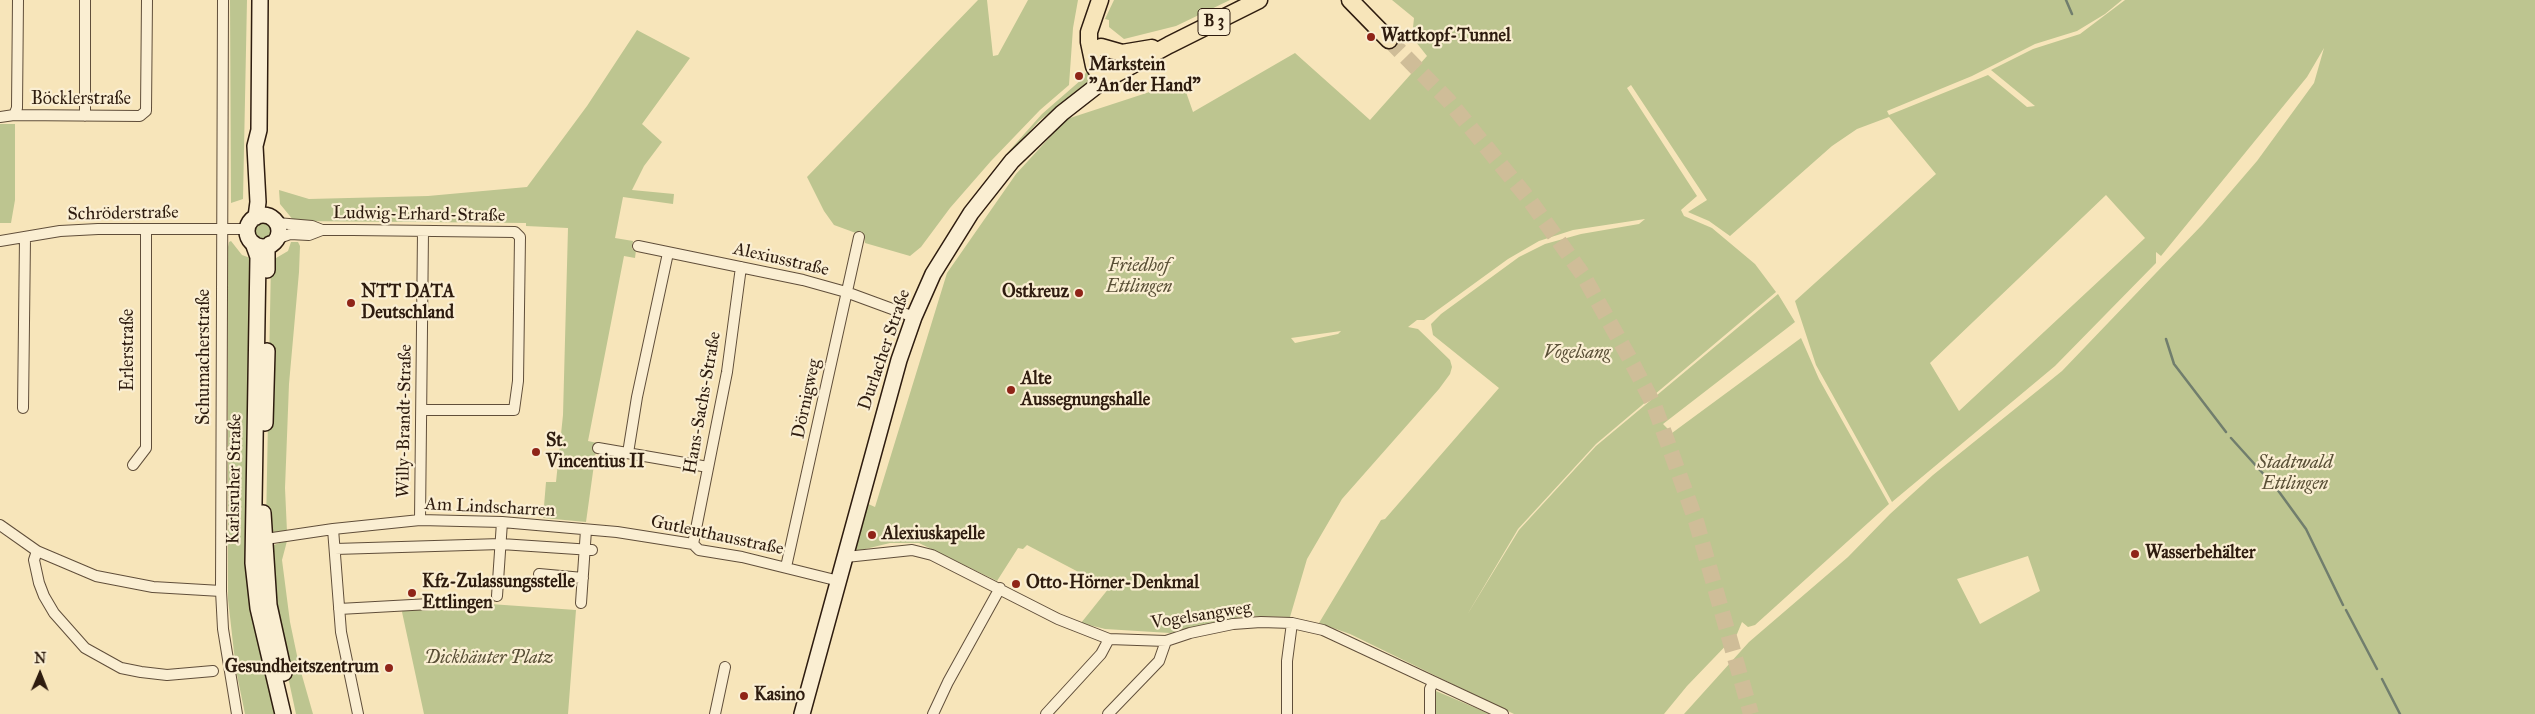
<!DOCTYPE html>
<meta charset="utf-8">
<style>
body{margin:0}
#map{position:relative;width:2535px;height:714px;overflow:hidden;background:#f7e5ba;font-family:"IM FELL Great Primer",serif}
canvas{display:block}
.north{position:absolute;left:15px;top:649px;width:50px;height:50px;-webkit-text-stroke:4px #faeed2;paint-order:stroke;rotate:1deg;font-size:14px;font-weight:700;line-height:20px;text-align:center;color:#2e1c0f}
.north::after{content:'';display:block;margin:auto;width:18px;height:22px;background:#2e1c0f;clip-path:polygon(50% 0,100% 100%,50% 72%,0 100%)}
</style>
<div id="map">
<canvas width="2535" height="714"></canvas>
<div class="north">N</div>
</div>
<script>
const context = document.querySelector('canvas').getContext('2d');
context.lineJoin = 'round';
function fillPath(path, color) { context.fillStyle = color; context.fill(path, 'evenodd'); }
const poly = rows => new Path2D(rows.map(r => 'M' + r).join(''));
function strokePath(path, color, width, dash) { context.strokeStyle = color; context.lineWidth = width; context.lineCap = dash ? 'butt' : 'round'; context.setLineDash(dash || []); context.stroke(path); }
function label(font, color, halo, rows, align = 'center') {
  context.font = font + ' "IM FELL Great Primer",serif'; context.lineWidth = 4.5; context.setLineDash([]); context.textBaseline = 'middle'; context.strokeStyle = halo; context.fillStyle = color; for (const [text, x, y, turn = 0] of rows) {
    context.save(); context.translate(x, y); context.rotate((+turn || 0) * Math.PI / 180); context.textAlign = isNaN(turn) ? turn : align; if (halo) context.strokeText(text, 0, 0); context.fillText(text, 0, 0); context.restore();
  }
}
fillPath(poly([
 [230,0,247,0,243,199,231,203],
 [978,0,987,0,993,56,998,55,1028,0,1078,0,1073,28,1069,85,1040,110,991,161,950,208,921,247,910,256,865,243,864,236,834,225,824,211,807,177],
 [1114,0,1230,0,1176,26,1124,39,1109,27,1109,20,1105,19],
 [1392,0,2122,0,2105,14,2077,31,2035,44,1972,76,1887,111,1889,115,1988,75,2027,107,2035,106,1991,70,2033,49,2080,34,2125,0,2535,0,2535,714,1684,714,1749,642,1848,557,1890,514,1933,475,2062,371,2202,225,2257,161,2314,83,2324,48,2307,77,2161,256,2156,252,2156,263,2055,366,1892,502,1816,365,1795,301,1936,174,1889,117,1857,129,1832,146,1730,236,1709,221,1688,212,1707,200,1631,85,1627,88,1697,196,1681,210,1684,216,1712,228,1755,264,1776,292,1596,444,1518,529,1467,615,1519,530,1596,446,1778,294,1795,322,1663,424,1672,433,1801,338,1819,379,1889,504,1755,625,1748,627,1742,622,1737,634,1687,686,1664,714,1514,714,1350,634,1319,623,1381,520,1385,519,1499,388,1433,335,1431,324,1441,314,1519,257,1545,244,1581,234,1639,224,1645,219,1573,230,1539,241,1508,259,1424,320,1417,320,1408,327,1418,329,1450,360,1452,367,1450,374,1439,389,1342,499,1307,559,1290,617,1244,616,1170,633,1105,629,1081,623,1109,588,1027,545,1023,549,1018,548,997,581,919,543,890,543,857,551,855,548,866,503,875,507,947,273,1016,174,1050,137,1067,119,1174,84,1186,92,1193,112,1295,53,1370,120,1427,56,1412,37,1414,18],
 [2106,195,2145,238,1959,411,1930,363],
 [1341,331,1338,334,1295,343,1291,338],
 [2028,556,2040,591,1980,624,1957,579],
 [637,30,690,58,642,124,662,142,644,166,632,190,674,194,673,204,623,197,615,238,633,241,632,249,636,250,635,258,624,256,588,441,597,443,586,522,543,518,546,482,556,482,563,415,568,228,526,226,526,223,294,221,280,204,279,190,309,199,428,196,527,187,587,106],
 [1088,61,1092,73,1088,83,1039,121,1006,158,1001,160,1042,114,1081,80,1087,71],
 [0,124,15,124,15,200,11,223,0,223],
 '255 230a9 9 0 1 1 18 0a9 9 0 1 1-18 0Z',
 [231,241,242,255,253,259,252,400,278,714,245,714,236,670,228,599,228,247,229,242],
 [291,242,298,242,300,246,299,272,289,384,285,488,287,532,281,533,274,532,266,526,271,261,288,251],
 [285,541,287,541,282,560,290,622,299,665,313,714,296,714,273,607,269,554,274,545],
 [490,604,576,610,568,714,424,714,402,612,404,609],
 [1436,691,1490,714,1436,714]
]), '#bdc590');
strokePath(poly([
 [2066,0,2072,14],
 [2166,339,2174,364,2226,432],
 [2231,438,2277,489,2306,529,2343,605],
 [2346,610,2377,669],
 [2382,679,2400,714]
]), '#717e6d', 2.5);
strokePath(poly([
 [1389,40,1448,100,1531,202,1583,275,1630,359,1654,405,1696,521,1751,714]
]), '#cfbd98', 16, [16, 8]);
const minor = poly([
 [223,0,221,591,223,629,237,714],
 [14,115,17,108,18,0],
 [85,116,85,0],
 [0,117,14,115,140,116,146,111,147,0],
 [277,223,312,226,322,230],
 [276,239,290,234,309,235,322,230,353,230,515,232,520,237,518,381,514,410,423,410],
 [0,241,60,231,98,229,247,229],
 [638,246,803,280,846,292,914,317],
 [23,408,25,238],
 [598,448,708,467],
 [628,453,637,397,668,253],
 [133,465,146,448,146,230],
 [420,520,423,231],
 [0,525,37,551,96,576,153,587,221,591],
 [333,529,341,632,358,714],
 [259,540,333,529,420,520,502,522,617,532,693,544,699,550,742,557,839,581],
 [693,544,727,372,741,267],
 [335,549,501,544,592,550],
 [37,551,34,560,39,583,44,596,54,613,85,648,121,668,141,672,167,675,213,671],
 [846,557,912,550,932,555,1058,619,1109,639,1166,641,1190,633,1233,624,1261,622,1292,623,1323,630,1503,714],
 [786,567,859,237],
 [539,574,583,578],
 [497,596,502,522],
 [581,603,586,530],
 [339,609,430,604],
 [715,714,725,667],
 [933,714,948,682,1000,588],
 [1046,714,1101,654,1109,639],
 [1108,714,1159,661,1166,641],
 [1287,714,1287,661,1292,623],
 [1430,714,1430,689,1433,683]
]);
const secondary = poly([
 '247 231a16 16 0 1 1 32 0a16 16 0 1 1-32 0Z',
 [256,217,258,202,255,146,259,130,260,0],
 [253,243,258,257,253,563,258,608,283,714],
 [267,270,267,249,270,244],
 [265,423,267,351],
 [263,513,269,605,284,673],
 [802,714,899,360,914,317,933,274,971,213,1012,161,1062,113,1103,81]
]);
const primary = poly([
 [1100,0,1089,32,1089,42,1094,66,1103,81,1169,45,1259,0],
 [1350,0,1389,40],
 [1101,47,1122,53,1152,48]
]);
strokePath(minor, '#604e3a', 12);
strokePath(secondary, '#2e1c0f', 18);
strokePath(primary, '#2e1c0f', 19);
strokePath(minor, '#faeed2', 10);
strokePath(secondary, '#faeed2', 15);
strokePath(primary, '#f7e5ba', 16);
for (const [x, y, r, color] of [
 [1371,37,5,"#8f2418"],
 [1079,76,5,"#8f2418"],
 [1079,293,5,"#8f2418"],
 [351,303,5,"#8f2418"],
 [1011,390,5,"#8f2418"],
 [536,452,5,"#8f2418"],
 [872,535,5,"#8f2418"],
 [2135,554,5,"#8f2418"],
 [1016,584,5,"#8f2418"],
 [412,593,5,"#8f2418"],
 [389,668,5,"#8f2418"],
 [744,696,5,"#8f2418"]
]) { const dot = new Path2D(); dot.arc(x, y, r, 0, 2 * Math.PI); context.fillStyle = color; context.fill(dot); strokePath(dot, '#faeed2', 2); }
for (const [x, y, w] of [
 [1214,22,32]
]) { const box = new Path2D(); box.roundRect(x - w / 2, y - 13.5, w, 27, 4); context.fillStyle = '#faeed2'; context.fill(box); strokePath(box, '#2e1c0f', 1); }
label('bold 16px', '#2e1c0f', null, [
 ["B 3",1214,22]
]);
label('bold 18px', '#2e1c0f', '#faeed2', [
 ["Wattkopf-Tunnel",1381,37],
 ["Markstein",1089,66],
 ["\"An der Hand\"",1089,87],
 ["NTT DATA",361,293],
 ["Deutschland",361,314],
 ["Ostkreuz",1069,293,"right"],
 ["Alte",1021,380],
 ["Aussegnungshalle",1021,401],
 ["St.",546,442],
 ["Vincentius II",546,463],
 ["Alexiuskapelle",882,535],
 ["Wasserbehälter",2145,554],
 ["Kfz-Zulassungsstelle",422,583],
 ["Ettlingen",422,604],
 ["Otto-Hörner-Denkmal",1026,584],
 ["Gesundheitszentrum",379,668,"right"],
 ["Kasino",754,696]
], 'left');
label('18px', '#2e1c0f', '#faeed2', [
 ["Böcklerstraße",81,100],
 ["Schröderstraße",123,214,-1],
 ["Ludwig-Erhard-Straße",419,215,1],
 ["Alexiusstraße",781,260,13],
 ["Erlerstraße",129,350,-90],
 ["Durlacher Straße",885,350,-71],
 ["Schumacherstraße",205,357,-90],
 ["Dörnigweg",807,399,-78],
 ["Hans-Sachs-Straße",703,403,-80],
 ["Willy-Brandt-Straße",405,421,-89],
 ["Karlsruher Straße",235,479,-89],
 ["Am Lindscharren",490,508,3],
 ["Gutleuthausstraße",717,536,12],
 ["Vogelsangweg",1201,616,-9]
]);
label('italic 18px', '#594f36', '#faeed2', [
 ["Friedhof",1139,267],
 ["Ettlingen",1139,288],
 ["Vogelsang",1577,354],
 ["Stadtwald",2295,464],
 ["Ettlingen",2295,485],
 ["Dickhäuter Platz",489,659]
]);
</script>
